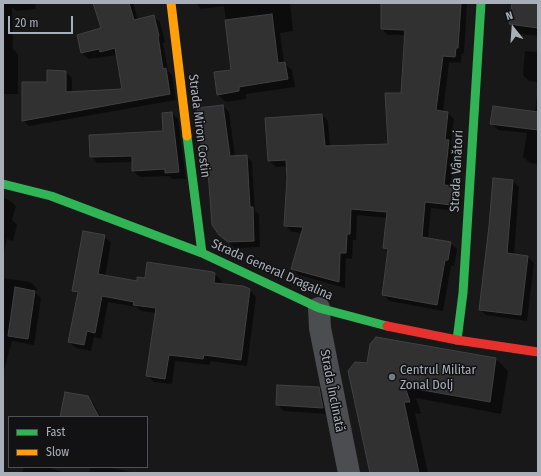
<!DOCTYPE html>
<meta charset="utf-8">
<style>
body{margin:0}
#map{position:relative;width:541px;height:476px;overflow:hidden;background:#181818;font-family:"Fira Sans Condensed",sans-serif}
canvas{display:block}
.frame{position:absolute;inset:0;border:4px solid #a9afb9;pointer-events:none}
.legend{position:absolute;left:8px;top:416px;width:140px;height:52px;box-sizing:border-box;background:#121214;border:1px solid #4e5156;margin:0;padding:5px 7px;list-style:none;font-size:12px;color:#a9afb9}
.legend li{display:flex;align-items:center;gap:8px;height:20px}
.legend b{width:20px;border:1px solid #4e5156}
.north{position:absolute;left:493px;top:8px;width:40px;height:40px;-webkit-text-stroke:3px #121214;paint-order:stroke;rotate:343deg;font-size:11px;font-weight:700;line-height:16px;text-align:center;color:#a9afb9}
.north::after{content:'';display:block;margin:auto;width:14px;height:18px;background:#a9afb9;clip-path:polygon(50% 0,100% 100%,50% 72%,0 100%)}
.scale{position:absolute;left:8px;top:16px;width:65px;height:18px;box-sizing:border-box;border:2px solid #a9afb9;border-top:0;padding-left:5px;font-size:12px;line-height:14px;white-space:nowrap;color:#a9afb9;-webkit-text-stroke:3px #121214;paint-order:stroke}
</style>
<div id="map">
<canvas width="541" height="476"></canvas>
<div class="frame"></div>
<ul class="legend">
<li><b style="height:5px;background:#30b455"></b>Fast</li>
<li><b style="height:5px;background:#ff9f0a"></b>Slow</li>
</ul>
<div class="north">N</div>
<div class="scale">20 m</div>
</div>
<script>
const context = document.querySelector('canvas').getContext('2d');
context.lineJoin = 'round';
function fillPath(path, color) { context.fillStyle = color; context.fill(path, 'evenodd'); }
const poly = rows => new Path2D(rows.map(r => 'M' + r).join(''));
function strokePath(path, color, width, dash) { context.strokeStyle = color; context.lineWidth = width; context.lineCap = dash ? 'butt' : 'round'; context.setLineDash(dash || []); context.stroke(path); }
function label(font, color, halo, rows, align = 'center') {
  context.font = font + ' "Fira Sans Condensed",sans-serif'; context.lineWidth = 3; context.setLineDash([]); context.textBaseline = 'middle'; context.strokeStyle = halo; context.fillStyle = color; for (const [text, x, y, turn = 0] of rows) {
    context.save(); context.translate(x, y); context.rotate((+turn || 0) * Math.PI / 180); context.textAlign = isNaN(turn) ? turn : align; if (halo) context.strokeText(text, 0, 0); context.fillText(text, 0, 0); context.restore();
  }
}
fillPath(poly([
 [3,3,35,3,36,9,17,11,12,7,13,49,18,54,18,94,3,94],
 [106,3,133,3,138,20,153,16,160,22,165,42,163,43,168,71,172,75,176,100,29,126,23,120,48,83,66,72,72,78,72,93,124,90,117,55,89,59,82,53,102,29],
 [196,3,290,3,293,31,280,33,284,63,292,70,295,87,246,94,246,99,226,102,218,95,232,71,224,6,201,9],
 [382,3,467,3,464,54,462,53,461,63,449,62,443,112,448,113,454,119,451,144,455,148,450,187,454,187,460,193,458,211,431,208,428,239,450,243,457,249,454,266,451,266,443,311,389,301,383,294,388,252,384,248,388,218,357,215,356,240,353,240,352,259,346,258,345,288,299,275,292,269,302,233,292,232,285,225,288,166,276,167,269,161,266,119,322,115,328,121,330,147,389,145,402,94,406,35,388,35,382,29],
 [513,3,538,3,538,36,520,34,510,24],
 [525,51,538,52,538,82,529,81,523,75],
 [538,87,538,164,530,163,523,157,527,133,498,130,491,123,535,113],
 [223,106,229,112,235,157,246,156,252,162,255,211,259,214,260,247,235,248,227,241,210,175,205,171],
 [172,113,178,119,186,179,173,179,169,176,140,177,133,171,133,162,97,163,91,156,164,132],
 [513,181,519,187,514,255,528,257,534,263,527,321,486,315,480,309,490,226],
 [3,198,9,200,16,206,12,220,17,225,13,241,7,239,3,256],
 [104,236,111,243,105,277,137,282,215,274,222,281,221,285,250,290,256,297,247,366,210,361,210,365,175,361,172,384,154,382,147,375,156,313,141,311,137,307,108,302,101,339,94,337,91,351,76,348,69,342,78,295,73,290],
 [3,278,30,282,37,288,36,293,41,298,34,345,12,341,3,374],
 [376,338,496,359,508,371,501,414,416,398,421,414,415,413,428,473,371,473],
 [319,388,325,395,329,414,284,411,277,404],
 [88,397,94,404,101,417,61,417],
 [24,467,47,467,67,473,22,473],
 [90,467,107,467,136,473,89,473]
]), '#0007');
const building = poly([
 [93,3,129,3,134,20,154,15,159,36,158,36,163,69,166,68,170,94,22,121,22,82,47,82,47,70,66,71,66,92,122,89,115,48,100,52,99,49,81,53,77,35,101,28,93,3],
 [381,3,461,3,458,48,456,48,455,57,443,56,436,110,448,112,445,140,449,140,444,185,454,186,452,205,425,202,422,237,451,242,448,260,445,260,437,305,382,295,388,249,383,248,387,212,351,209,350,234,347,234,346,253,340,253,339,282,291,269,303,227,284,226,287,178,286,160,268,161,265,118,322,114,325,146,388,144,385,93,401,93,405,30,381,29,381,3],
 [512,3,538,3,538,28,509,24,512,3],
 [272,14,278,63,285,62,288,79,239,87,239,91,217,95,214,72,231,70,225,20,272,14],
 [223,105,230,156,247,155,250,207,253,207,254,241,228,242,219,235,212,225,208,171,204,171,197,108,223,105],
 [493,106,538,112,538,130,490,124,493,106],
 [172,112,179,172,165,173,165,169,132,171,132,156,90,157,89,135,163,131,162,113,172,112],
 [493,178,513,180,507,253,528,256,521,315,479,310,489,226,493,178],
 [83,231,105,235,98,274,137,281,137,277,145,278,147,262,213,272,215,273,214,283,243,286,250,289,241,360,204,355,203,359,169,355,165,379,146,376,156,308,133,305,134,302,102,296,95,333,87,331,84,345,68,342,78,292,72,291,83,231],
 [15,287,35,291,28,339,8,336,15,287],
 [376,337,496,358,490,402,405,387,410,402,404,402,419,473,370,473,348,371,355,362,367,363,370,344,376,337],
 [277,385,319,387,323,408,276,405,277,385],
 [65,392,88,396,99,417,60,417,65,392]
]);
fillPath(building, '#313132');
strokePath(building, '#404144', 1);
strokePath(poly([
 [319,308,320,328,349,473]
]), '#4c4d51', 22);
strokePath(poly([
 [187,136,202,253],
 [3,184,51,196,202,253,319,308,387,326],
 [457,340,463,293,481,3]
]), '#30b455', 9);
strokePath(poly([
 [171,3,187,136]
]), '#ff9f0a', 9);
strokePath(poly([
 [387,326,457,340,538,352]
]), '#e5322d', 9);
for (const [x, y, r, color] of [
 [392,377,4,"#767a81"]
]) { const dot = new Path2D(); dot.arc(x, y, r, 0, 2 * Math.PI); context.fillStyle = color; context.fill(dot); strokePath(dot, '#121214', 1.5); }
label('13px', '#a9afb9', '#121214', [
 ["Strada Miron Costin",199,126,83],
 ["Strada Vânători",457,171,-87],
 ["Strada General Dragalina",272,270,24],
 ["Strada Înclinată",332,391,79]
]);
label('13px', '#a9afb9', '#121214', [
 ["Centrul Militar",400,370],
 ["Zonal Dolj",400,385]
], 'left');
</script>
